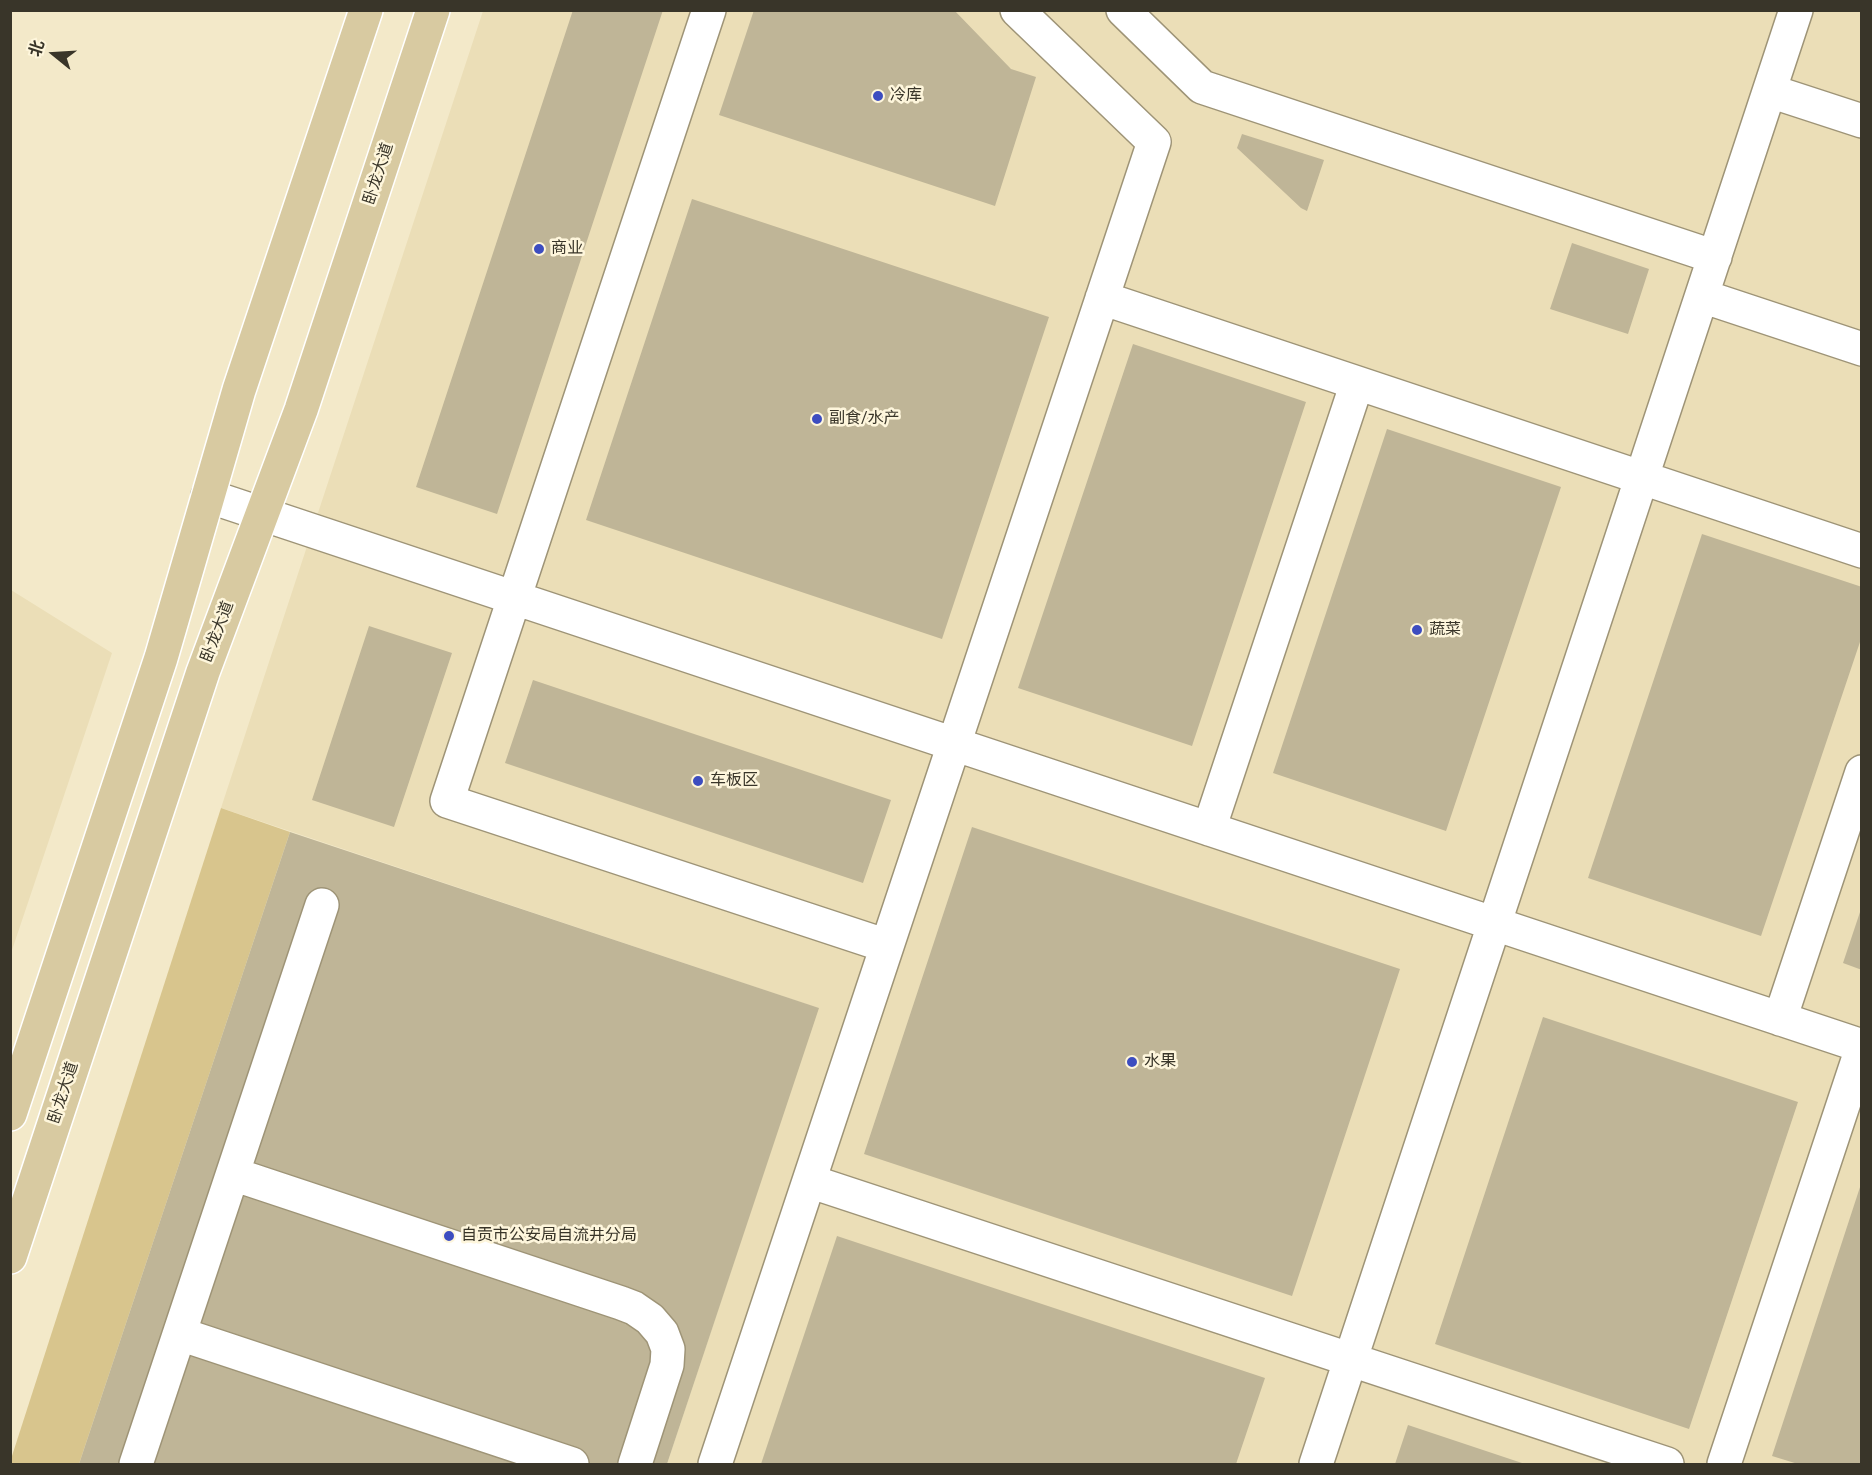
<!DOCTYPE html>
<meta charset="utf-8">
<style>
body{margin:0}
#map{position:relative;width:1872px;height:1475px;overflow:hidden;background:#f3e9c9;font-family:Roboto,"Noto Sans SC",sans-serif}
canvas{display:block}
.frame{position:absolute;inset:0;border:12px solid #393529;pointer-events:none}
.north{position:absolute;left:24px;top:24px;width:60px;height:60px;-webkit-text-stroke:4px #fef6dc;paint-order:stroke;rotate:288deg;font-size:16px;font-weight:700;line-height:24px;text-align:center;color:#393529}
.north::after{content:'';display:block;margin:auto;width:21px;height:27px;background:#393529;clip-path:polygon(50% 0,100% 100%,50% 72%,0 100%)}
</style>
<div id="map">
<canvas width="1872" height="1475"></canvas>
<div class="frame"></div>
<div class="north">北</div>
</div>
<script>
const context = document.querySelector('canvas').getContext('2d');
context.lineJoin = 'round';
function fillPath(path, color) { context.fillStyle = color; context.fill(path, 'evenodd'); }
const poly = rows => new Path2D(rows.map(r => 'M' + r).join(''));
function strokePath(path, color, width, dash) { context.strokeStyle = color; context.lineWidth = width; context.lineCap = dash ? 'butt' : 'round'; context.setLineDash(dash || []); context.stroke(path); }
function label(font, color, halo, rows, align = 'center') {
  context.font = font + ' Roboto,"Noto Sans SC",sans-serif'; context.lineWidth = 5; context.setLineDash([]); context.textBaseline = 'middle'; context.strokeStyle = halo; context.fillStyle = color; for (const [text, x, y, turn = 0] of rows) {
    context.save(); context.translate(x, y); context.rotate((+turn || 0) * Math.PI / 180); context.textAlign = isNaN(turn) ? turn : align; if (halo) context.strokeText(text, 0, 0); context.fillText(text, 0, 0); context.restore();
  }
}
fillPath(poly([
 [483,11,1861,11,1861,1464,667,1464,818,1008,221,808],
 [11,590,112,653,11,953]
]), '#ebdeb7');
fillPath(poly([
 [221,808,290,832,79,1464,11,1464,11,1459]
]), '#d8c58d');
fillPath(poly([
 [573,10,663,10,497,514,416,487],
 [754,10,954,10,1011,69,1036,77,995,206,719,115],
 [1242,134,1324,160,1307,211,1301,208,1237,148],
 [692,199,1049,317,942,639,586,520],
 [1572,243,1649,269,1628,334,1550,309],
 [1133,344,1306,402,1192,746,1018,688],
 [1387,429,1561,487,1446,831,1273,773],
 [1702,534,1862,587,1862,636,1761,936,1588,878],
 [369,626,452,653,394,827,312,800],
 [533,680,891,800,863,883,505,763],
 [972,827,1400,969,1292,1296,864,1154],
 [290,832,819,1008,667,1464,79,1464],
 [1861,909,1862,910,1862,970,1843,963],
 [1543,1017,1798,1102,1689,1429,1435,1344],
 [1861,1184,1862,1464,1798,1464,1772,1456],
 [837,1236,1265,1378,1236,1464,761,1464],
 [1408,1425,1525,1464,1395,1464]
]), '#bfb597');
const minor = poly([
 [709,10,447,801,887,946],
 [1123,10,1202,87,1715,257],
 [1770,91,1862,121],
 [1702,296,1862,349],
 [1102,298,1862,551],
 [208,496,1862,1046],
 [1209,829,1357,383],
 [1780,1019,1862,772],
 [233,1174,621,1303,634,1308,650,1319,662,1333,668,1349,667,1365,635,1464],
 [809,1181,1667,1464],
 [180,1334,572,1464],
 [136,1464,322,905],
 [715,1464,1154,142,1017,10],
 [1316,1464,1796,10],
 [1724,1464,1862,1048]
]);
const major = poly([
 [10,1114,161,658,239,390,366,10],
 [10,1257,203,672,301,410,433,10]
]);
strokePath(minor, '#9e9477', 36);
strokePath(major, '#fff', 36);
strokePath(minor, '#fff', 33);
strokePath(major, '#d8caa1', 33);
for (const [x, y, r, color] of [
 [878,96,6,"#3d4dc0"],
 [539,249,6,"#3d4dc0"],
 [817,419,6,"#3d4dc0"],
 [1417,630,6,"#3d4dc0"],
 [698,781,6,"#3d4dc0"],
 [1132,1062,6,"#3d4dc0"],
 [449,1236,6,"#3d4dc0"]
]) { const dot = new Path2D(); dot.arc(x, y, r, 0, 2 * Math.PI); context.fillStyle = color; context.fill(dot); strokePath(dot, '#fef6dc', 2); }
label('16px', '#393529', '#fef6dc', [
 ["冷库",890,96],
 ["商业",551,249],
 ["副食/水产",829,419],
 ["蔬菜",1429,630],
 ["车板区",710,781],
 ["水果",1144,1062],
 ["自贡市公安局自流井分局",461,1236]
], 'left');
label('16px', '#393529', '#fef6dc', [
 ["卧龙大道",379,174,-72],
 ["卧龙大道",218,632,-69],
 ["卧龙大道",64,1093,-72]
]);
</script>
